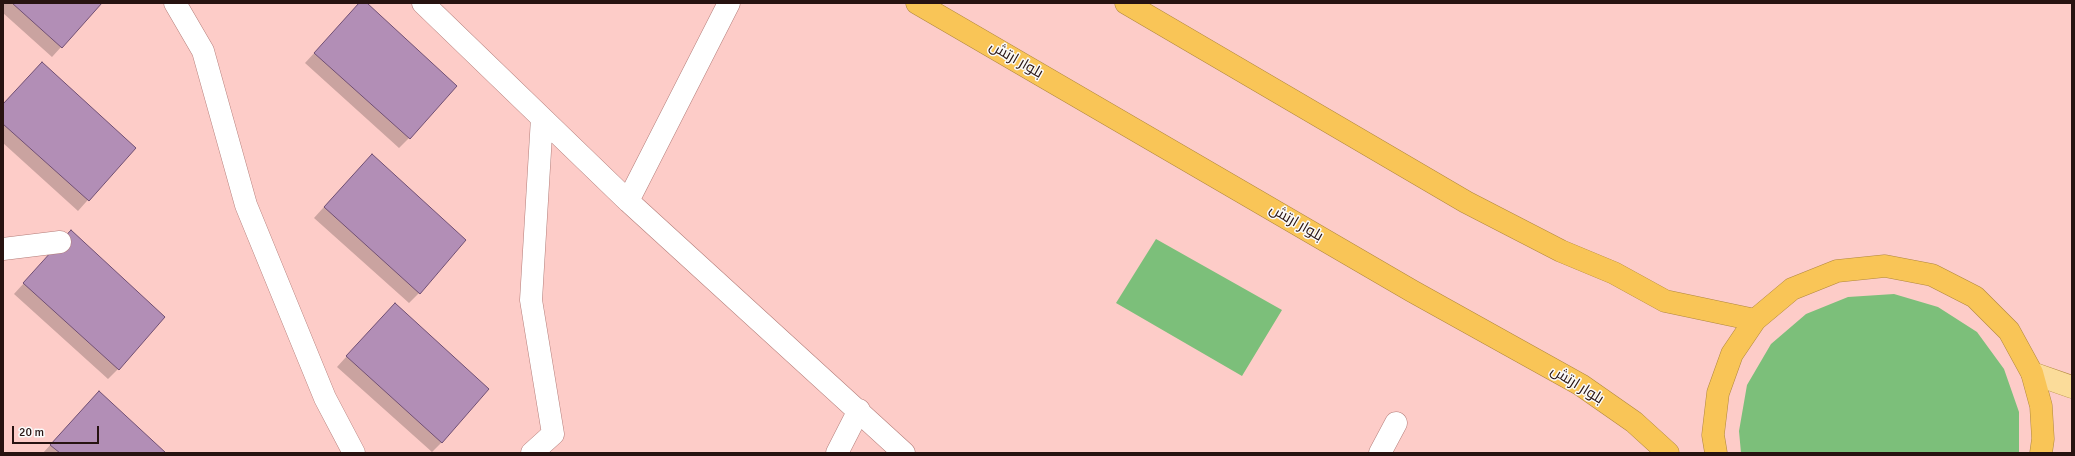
<!DOCTYPE html>
<meta charset="utf-8">
<style>
body{margin:0}
#map{position:relative;width:2075px;height:456px;overflow:hidden;background:#fdccc8;font-family:Signika,sans-serif}
canvas{display:block}
.frame{position:absolute;inset:0;border:4px solid #271311;pointer-events:none}
.scale{position:absolute;left:12px;top:426px;width:87px;height:18px;box-sizing:border-box;border:2px solid #271311;border-top:0;padding-left:5px;font-size:12px;line-height:14px;white-space:nowrap;color:#271311;-webkit-text-stroke:3px #fafafa;paint-order:stroke}
</style>
<div id="map">
<canvas width="2075" height="456"></canvas>
<div class="frame"></div>
<div class="scale">20 m</div>
</div>
<script>
const context = document.querySelector('canvas').getContext('2d');
context.lineJoin = 'round';
function fillPath(path, color) { context.fillStyle = color; context.fill(path, 'evenodd'); }
const poly = rows => new Path2D(rows.map(r => 'M' + r).join(''));
function strokePath(path, color, width, dash) { context.strokeStyle = color; context.lineWidth = width; context.lineCap = dash ? 'butt' : 'round'; context.setLineDash(dash || []); context.stroke(path); }
function label(font, color, halo, rows, align = 'center') {
  context.font = font + ' Signika,Cairo,sans-serif'; context.lineWidth = 3; context.setLineDash([]); context.textBaseline = 'middle'; context.strokeStyle = halo; context.fillStyle = color; for (const [text, x, y, turn = 0] of rows) {
    context.save(); context.translate(x, y); context.rotate((+turn || 0) * Math.PI / 180); context.textAlign = isNaN(turn) ? turn : align; if (halo) context.strokeText(text, 0, 0); context.fillText(text, 0, 0); context.restore();
  }
}
fillPath(poly([
 [1156,239,1282,310,1242,376,1116,303],
 [1894,294,1938,307,1977,332,2004,369,2019,412,2019,453,1741,453,1739,431,1747,385,1771,344,1806,314,1848,297]
]), '#7cbf7a');
fillPath(poly([
 [3,3,101,3,52,57,3,13],
 [360,3,365,3,409,138,399,148,305,63],
 [42,63,134,148,78,211,3,143,3,104],
 [362,165,419,293,409,303,314,218],
 [62,241,118,369,108,379,14,294],
 [385,314,442,442,432,452,337,367],
 [89,402,164,453,43,453]
]), '#0003');
const building = poly([
 [12,3,102,3,62,48,12,3],
 [359,3,367,3,457,86,410,139,314,53,359,3],
 [42,62,136,148,89,201,3,124,3,104,42,62],
 [372,154,466,240,420,294,324,207,372,154],
 [71,230,165,317,119,370,23,283,71,230],
 [395,303,489,389,442,443,346,356,395,303],
 [99,391,166,453,60,453,50,445,99,391]
]);
fillPath(building, '#b28eb6');
strokePath(building, '#704f73', 1);
const minor = poly([
 [175,3,203,51,246,205,325,398,354,453],
 [423,3,628,201,904,453],
 [628,201,729,3],
 [3,249,60,242],
 [532,453,553,434,531,300,542,118],
 [837,453,859,410],
 [1380,453,1396,423]
]);
const major = poly([
 [2032,373,2072,387]
]);
const highway = poly([
 [917,3,1412,291,1581,385,1634,422,1668,453],
 [1126,3,1466,202,1561,251,1614,273,1665,301,1755,320],
 [1716,453,1713,435,1718,393,1732,354,1755,320,1792,289,1837,271,1885,266,1932,275,1975,297,2009,331,2032,373,2041,406,2043,439,2041,453]
]);
strokePath(minor, '#b37c78', 23);
strokePath(major, '#b0873e', 23);
strokePath(highway, '#b0873e', 23);
strokePath(minor, '#fff', 22);
strokePath(major, '#fbdc9a', 22);
strokePath(highway, '#f9c557', 22);
label('15px', '#271311', '#fafafa', [
 ["بلوار ارتش",1016,60,30],
 ["بلوار ارتش",1296,223,30],
 ["بلوار ارتش",1577,385,32]
]);
</script>
